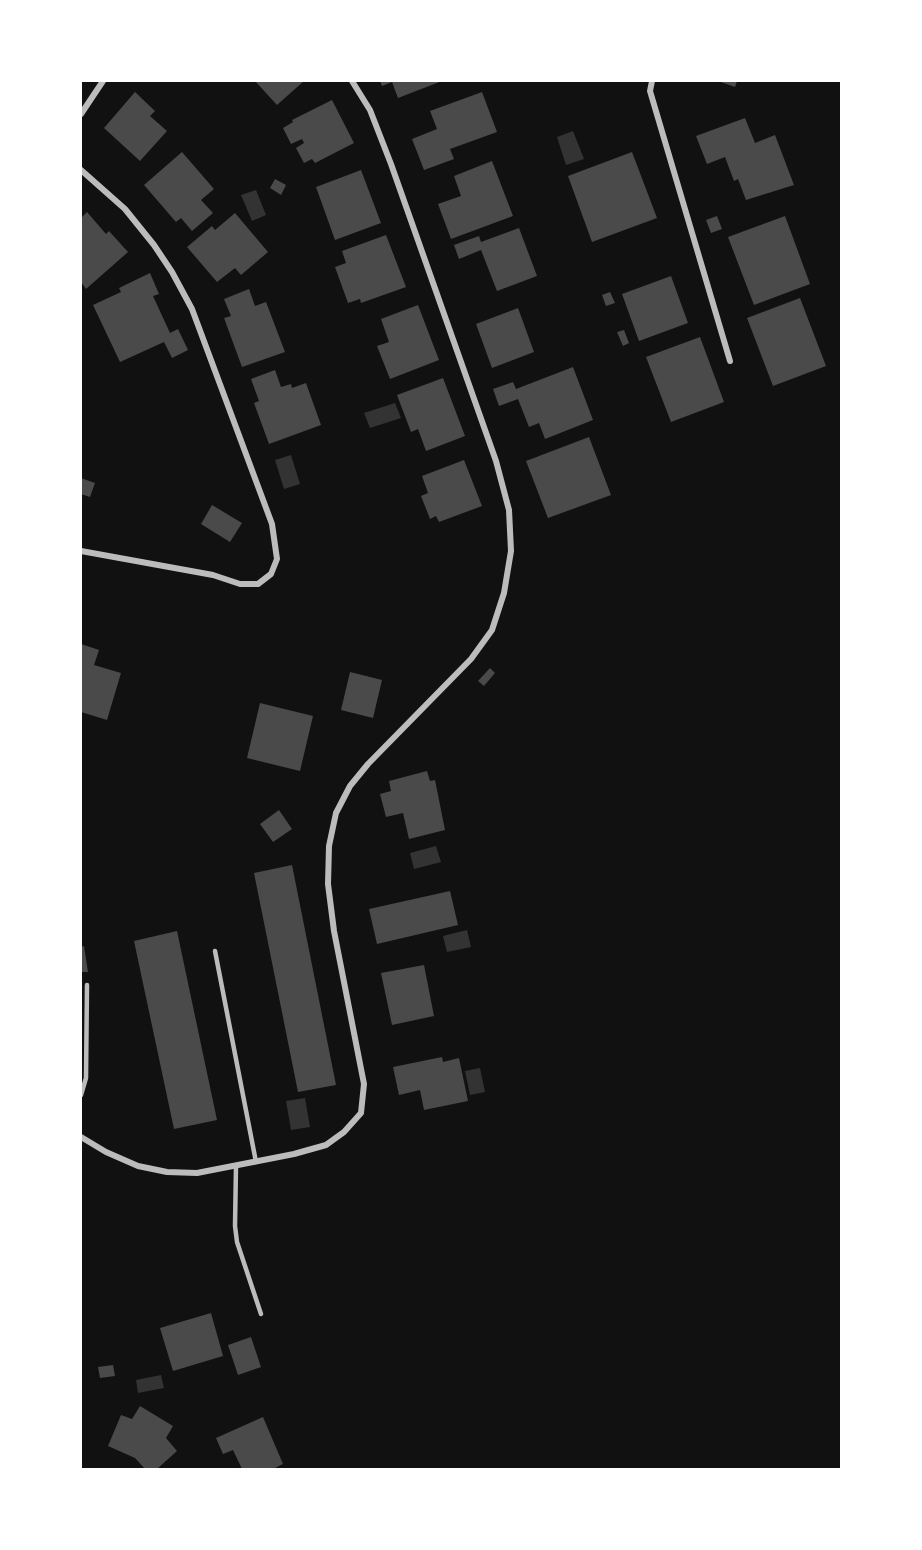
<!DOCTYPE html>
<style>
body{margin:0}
#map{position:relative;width:922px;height:1550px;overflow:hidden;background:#111;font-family:"Archivo Narrow",sans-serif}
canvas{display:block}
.frame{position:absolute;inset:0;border:82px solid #fff;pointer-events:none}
</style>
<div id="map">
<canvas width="922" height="1550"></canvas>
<div class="frame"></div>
</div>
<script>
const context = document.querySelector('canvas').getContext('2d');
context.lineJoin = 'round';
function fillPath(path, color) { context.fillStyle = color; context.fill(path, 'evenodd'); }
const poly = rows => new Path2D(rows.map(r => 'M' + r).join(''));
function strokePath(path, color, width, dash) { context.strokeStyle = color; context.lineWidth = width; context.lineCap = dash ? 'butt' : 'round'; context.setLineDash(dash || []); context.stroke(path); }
fillPath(poly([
 [573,131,584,159,566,165,557,137],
 [256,190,266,215,252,221,241,195],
 [395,403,401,418,370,428,364,413],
 [291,455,300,484,284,489,275,460],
 [436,846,441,862,414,869,410,853],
 [467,930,471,947,447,952,443,936],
 [480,1068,485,1092,470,1095,465,1071],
 [305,1098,310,1127,291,1130,286,1101],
 [161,1375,164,1388,138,1393,136,1380]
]), '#333');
fillPath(poly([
 [255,81,304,81,277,105],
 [380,81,442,81,398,98,392,82,382,86],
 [718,81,737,81,735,87],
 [135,92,155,111,150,116,167,131,140,161,104,128],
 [482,92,497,132,450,149,454,159,424,170,412,139,437,129,430,111],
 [332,100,354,143,315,163,312,159,304,163,296,148,304,143,302,139,291,144,283,128,293,122,292,120],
 [745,118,755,143,775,135,794,185,746,200,738,179,734,181,725,157,707,164,696,136],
 [182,152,214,189,201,200,213,213,192,231,181,218,176,222,144,185],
 [632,152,657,218,592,242,568,176],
 [492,161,513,216,451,239,438,204,461,196,454,176],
 [361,170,381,223,335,240,316,187],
 [275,179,286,185,281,195,270,188],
 [87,212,106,234,109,231,128,252,86,289,81,282,81,218],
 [235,213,268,252,241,275,235,268,217,282,187,247,212,226,215,230],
 [717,216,722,229,711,233,706,220],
 [785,216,810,284,754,305,728,237],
 [519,228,537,276,497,291,481,250,459,259,454,245,479,236,481,242],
 [386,235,406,287,361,303,360,299,348,303,335,267,346,263,342,251],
 [150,273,159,294,153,296,170,333,178,329,188,350,172,358,164,342,120,362,93,305,121,292,119,288],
 [671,276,688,323,639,341,622,294],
 [249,289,255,306,266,302,285,352,242,367,224,318,231,316,224,299],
 [610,292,615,303,606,306,602,295],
 [800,298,826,366,773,386,747,318],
 [418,305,439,360,390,379,377,346,389,342,381,319],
 [518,308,534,352,492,368,476,324],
 [624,330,629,343,623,346,617,332],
 [700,337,724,402,671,422,646,357],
 [573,367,593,420,545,439,539,423,529,427,518,399,499,406,493,389,513,382,516,389],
 [275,370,281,387,291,384,292,388,306,383,321,425,269,444,254,403,259,401,251,379],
 [443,378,465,436,426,451,418,429,411,432,397,395],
 [589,437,611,495,548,518,526,461],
 [464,460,482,506,439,522,436,516,430,519,421,496,428,493,422,476],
 [81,478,95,483,90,497,81,494],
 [212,505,242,523,230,542,201,524],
 [81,644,99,650,94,665,121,673,107,720,81,712],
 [490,668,495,673,484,686,478,681],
 [350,672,382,680,373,718,341,710],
 [260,703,313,716,300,771,247,758],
 [427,771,430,781,435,780,445,830,409,839,403,813,386,817,380,794,391,791,389,781],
 [279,810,292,829,273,842,260,824],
 [292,865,336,1085,298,1092,254,873],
 [450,891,458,925,377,944,369,909],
 [177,931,217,1120,174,1129,134,941],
 [84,946,88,972,81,972,81,947],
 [424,965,434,1016,392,1025,381,973],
 [442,1057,443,1062,459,1058,468,1101,424,1110,420,1090,399,1095,393,1067],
 [211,1313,223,1356,173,1371,160,1328],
 [251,1337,261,1367,238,1375,228,1345],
 [113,1365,115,1376,100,1378,98,1367],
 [140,1406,173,1426,166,1438,177,1451,157,1469,145,1469,135,1458,108,1446,121,1415,132,1419],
 [263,1417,283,1464,273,1469,242,1469,233,1450,223,1454,216,1438]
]), '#4a4a4a');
strokePath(poly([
 [215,951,256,1162],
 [81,1095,86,1078,87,985],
 [236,1166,235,1226,237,1242,261,1314]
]), '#bcbcbc', 4.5);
strokePath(poly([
 [652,81,650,91,730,361],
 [81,114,103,81],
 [81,170,125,209,154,245,172,272,192,309,272,524,277,559,271,574,258,584,240,584,213,575,81,551],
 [81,1137,106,1152,138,1166,167,1172,197,1173,294,1154,326,1145,344,1132,361,1113,364,1084,334,931,328,884,329,846,336,813,350,786,368,764,471,659,492,630,504,593,511,551,509,510,496,461,391,164,370,110,352,81]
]), '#bcbcbc', 6);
</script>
